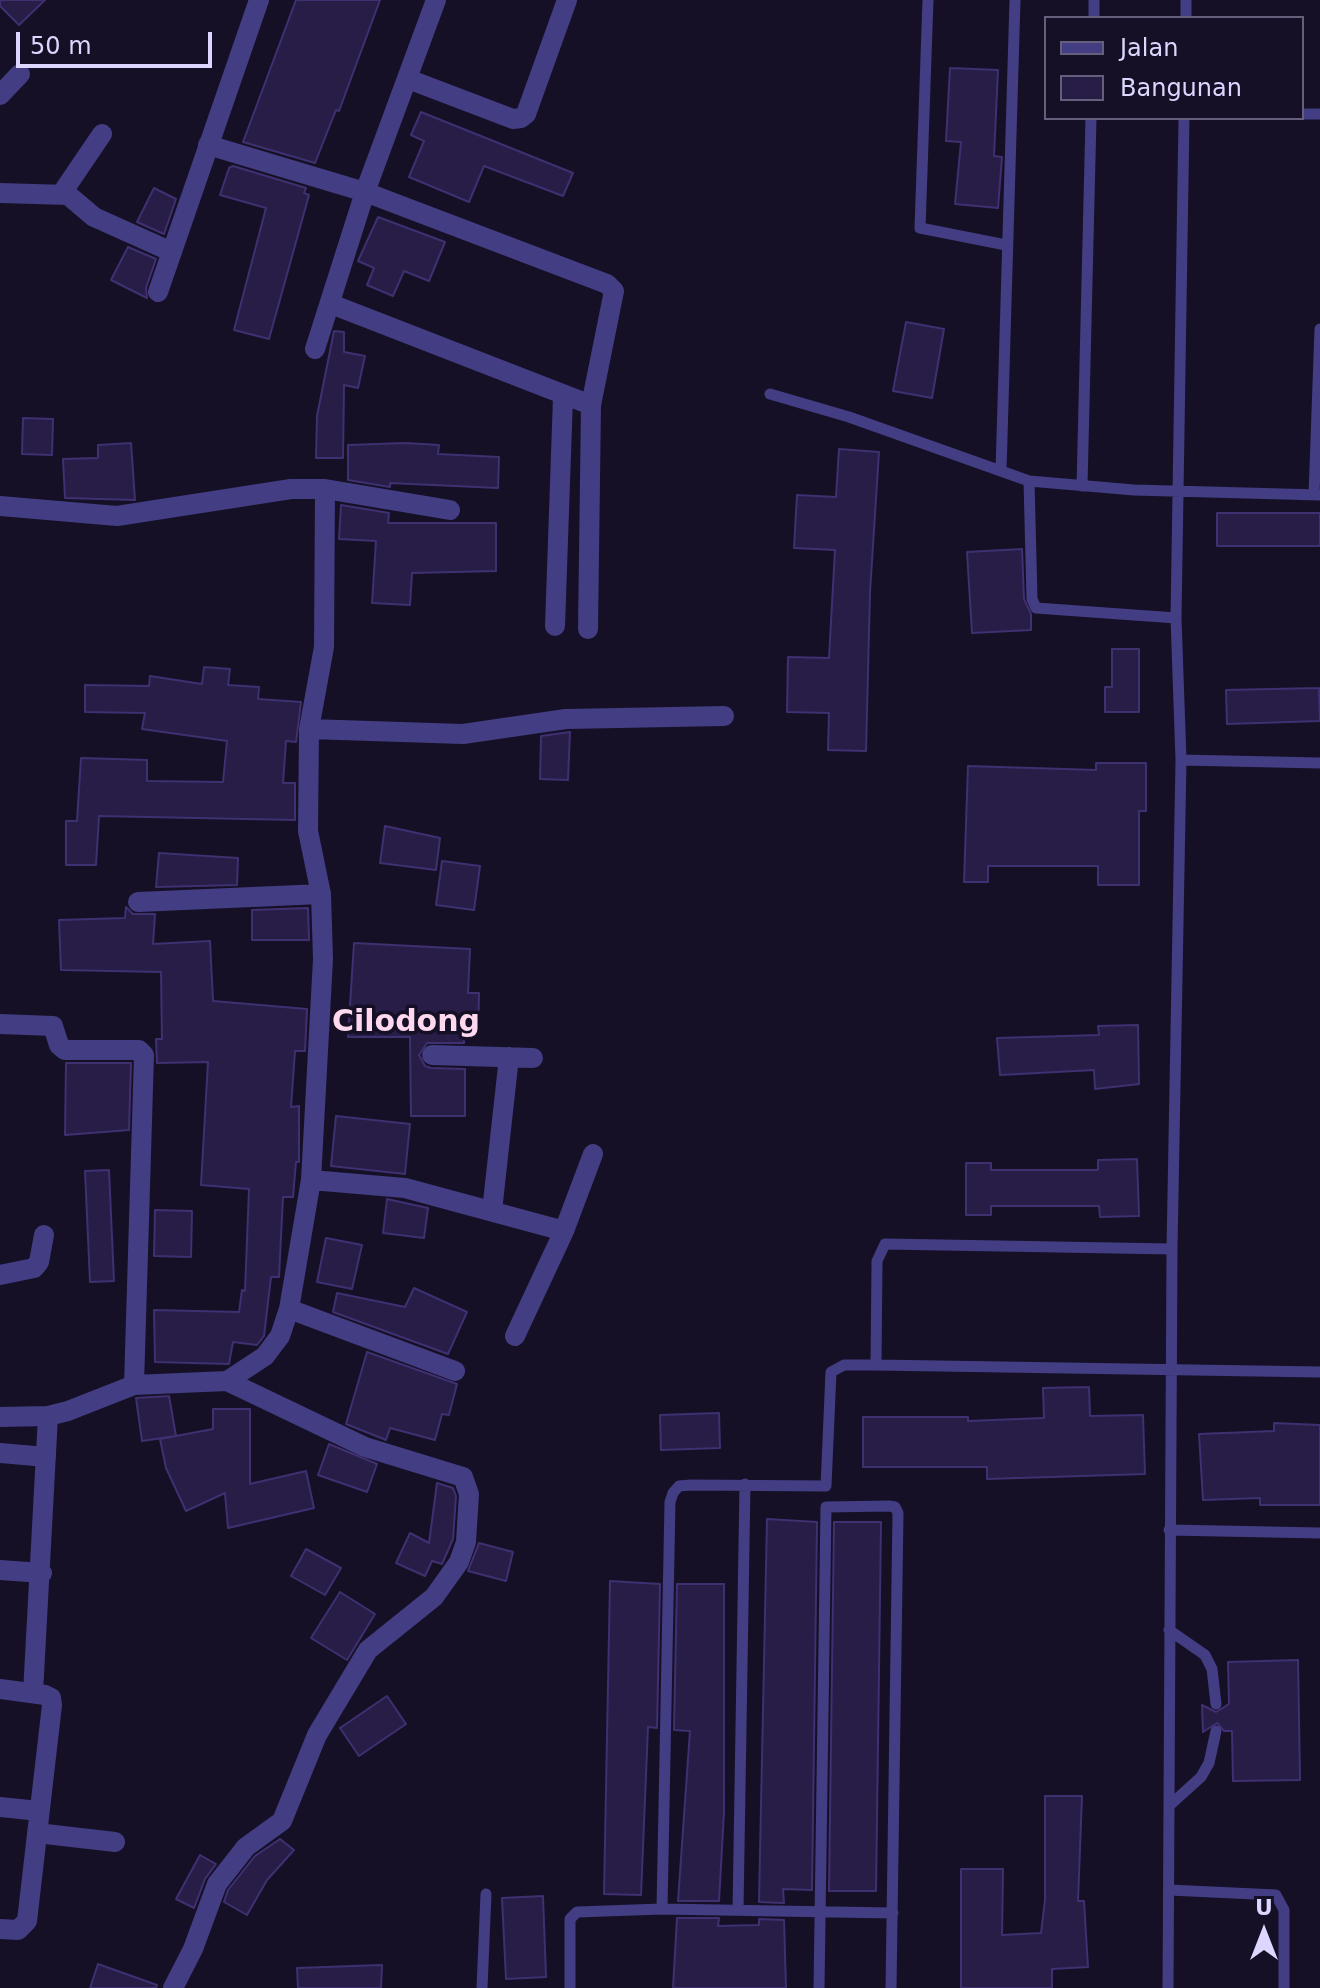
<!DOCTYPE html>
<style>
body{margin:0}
#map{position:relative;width:1320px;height:1988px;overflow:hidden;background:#151026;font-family:"DejaVu Sans",sans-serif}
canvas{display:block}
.legend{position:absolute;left:1044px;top:16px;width:260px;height:104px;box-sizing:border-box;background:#151026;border:2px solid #655f7c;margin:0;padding:10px 14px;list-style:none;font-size:24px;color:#ddd6fe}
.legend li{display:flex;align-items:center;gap:16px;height:40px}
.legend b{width:40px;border:2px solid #655f7c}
.north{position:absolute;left:1224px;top:1892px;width:80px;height:80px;-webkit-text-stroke:6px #151026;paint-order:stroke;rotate:0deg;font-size:22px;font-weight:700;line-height:32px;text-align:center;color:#ddd6fe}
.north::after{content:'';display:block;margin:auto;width:28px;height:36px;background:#ddd6fe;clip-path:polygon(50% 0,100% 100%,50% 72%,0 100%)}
.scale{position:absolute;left:16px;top:32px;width:196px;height:36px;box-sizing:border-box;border:4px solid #ddd6fe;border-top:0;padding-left:10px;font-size:24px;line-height:28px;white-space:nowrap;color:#ddd6fe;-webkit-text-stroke:6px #151026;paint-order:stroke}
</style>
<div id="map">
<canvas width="1320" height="1988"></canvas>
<ul class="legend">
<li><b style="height:10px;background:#433d83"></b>Jalan</li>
<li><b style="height:22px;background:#271d46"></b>Bangunan</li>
</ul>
<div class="north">U</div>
<div class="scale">50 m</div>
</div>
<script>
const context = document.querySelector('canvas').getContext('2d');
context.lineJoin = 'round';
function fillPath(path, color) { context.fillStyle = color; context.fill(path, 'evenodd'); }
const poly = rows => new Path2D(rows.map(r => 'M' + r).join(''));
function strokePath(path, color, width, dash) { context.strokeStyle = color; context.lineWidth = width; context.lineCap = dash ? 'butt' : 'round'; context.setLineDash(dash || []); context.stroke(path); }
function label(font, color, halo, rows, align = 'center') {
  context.font = font + ' "DejaVu Sans",sans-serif'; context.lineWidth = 7; context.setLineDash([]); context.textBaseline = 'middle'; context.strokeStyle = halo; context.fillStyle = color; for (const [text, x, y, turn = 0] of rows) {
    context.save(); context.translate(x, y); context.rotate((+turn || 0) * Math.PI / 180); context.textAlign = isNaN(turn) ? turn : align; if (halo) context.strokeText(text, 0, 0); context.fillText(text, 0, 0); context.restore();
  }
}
const building = poly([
 [0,0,45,0,19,25,0,6,0,0],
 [296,0,380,0,339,111,336,110,315,163,243,142,296,0],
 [950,68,998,70,994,156,1002,157,998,208,955,204,961,142,946,141,950,68],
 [421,112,573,173,563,196,484,166,469,202,409,177,424,141,411,135,421,112],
 [233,166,306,188,304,193,309,195,269,339,234,330,266,208,220,195,229,168,233,166],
 [154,188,176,199,164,234,137,222,154,188],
 [378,217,445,242,429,281,404,271,393,296,367,285,374,268,358,261,378,217],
 [128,247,156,259,146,288,147,298,111,280,128,247],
 [906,322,944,329,932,398,893,391,906,322],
 [334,331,344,332,344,352,365,356,358,388,344,385,343,458,316,458,317,416,334,331],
 [23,418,53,419,52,455,22,454,23,418],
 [131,443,135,500,65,498,63,459,98,458,98,445,131,443],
 [406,443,439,445,438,454,499,457,498,488,390,483,390,487,348,480,348,445,406,443],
 [839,449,879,452,870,592,866,751,828,750,829,713,787,712,788,657,829,658,835,550,794,548,797,495,836,497,839,449],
 [341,505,389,513,388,523,496,523,496,571,412,573,410,605,372,603,376,541,339,539,341,505],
 [1217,513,1320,513,1320,546,1217,546,1217,513],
 [1022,549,1024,599,1031,614,1031,630,972,633,967,552,1022,549],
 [1112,649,1139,649,1139,712,1105,712,1105,687,1112,687,1112,649],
 [204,667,230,669,228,685,259,687,258,699,301,702,296,742,286,741,283,783,295,783,295,820,99,816,96,865,66,865,66,821,77,821,81,758,147,760,147,781,223,782,227,741,142,729,145,713,85,712,85,685,149,686,150,676,202,684,204,667],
 [1319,688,1320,721,1227,724,1226,690,1319,688],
 [570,732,568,780,540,779,541,736,570,732],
 [1096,763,1146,763,1146,811,1139,811,1139,885,1098,885,1098,866,988,866,988,882,964,882,968,766,1096,770,1096,763],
 [385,826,440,838,436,870,380,863,385,826],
 [159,853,238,858,237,885,156,887,159,853],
 [442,861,480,866,474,910,436,905,442,861],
 [126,907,133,914,155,914,153,944,210,941,213,1001,307,1009,305,1051,295,1051,291,1107,299,1106,299,1162,296,1162,293,1197,283,1197,279,1277,271,1277,264,1336,257,1345,233,1342,229,1364,155,1362,154,1310,239,1312,242,1290,245,1291,249,1189,201,1185,208,1062,157,1063,156,1039,162,1039,161,972,61,970,59,920,125,918,126,907],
 [308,908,309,940,252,940,252,910,308,908],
 [354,943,470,949,468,993,479,993,478,1034,464,1034,464,1043,427,1043,419,1055,425,1066,431,1068,465,1069,465,1116,411,1116,410,1037,348,1037,354,943],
 [1138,1025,1139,1084,1095,1089,1094,1070,1000,1075,997,1038,1099,1035,1098,1026,1138,1025],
 [66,1063,131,1063,129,1130,65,1135,66,1063],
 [336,1116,410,1124,405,1174,331,1166,336,1116],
 [1137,1159,1139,1216,1100,1217,1099,1206,991,1206,991,1215,966,1215,966,1163,991,1163,991,1170,1098,1170,1098,1160,1137,1159],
 [109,1170,114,1281,90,1282,85,1171,109,1170],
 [387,1199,428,1208,424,1238,383,1233,387,1199],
 [155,1210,192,1211,191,1257,154,1256,155,1210],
 [326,1238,362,1245,352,1289,317,1282,326,1238],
 [414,1288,467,1312,448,1354,333,1312,337,1293,405,1307,414,1288],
 [367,1352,457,1384,449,1415,442,1414,435,1440,390,1428,386,1440,346,1424,367,1352],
 [1089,1387,1090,1416,1143,1415,1145,1474,987,1479,987,1467,863,1467,863,1417,968,1417,968,1421,1044,1418,1043,1388,1089,1387],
 [169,1396,176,1436,142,1441,136,1398,169,1396],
 [213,1409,250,1409,250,1484,306,1471,314,1508,228,1528,225,1493,186,1511,166,1468,160,1439,213,1429,213,1409],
 [719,1413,720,1448,661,1450,660,1415,719,1413],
 [1274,1423,1320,1425,1320,1505,1260,1505,1260,1498,1203,1500,1199,1434,1274,1431,1274,1423],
 [329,1444,377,1464,367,1492,318,1475,329,1444],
 [437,1483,453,1488,456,1496,453,1539,442,1564,432,1561,425,1576,396,1563,410,1533,429,1543,437,1483],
 [767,1519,817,1522,812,1890,783,1889,784,1903,759,1902,767,1519],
 [834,1522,881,1522,876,1891,829,1891,834,1522],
 [479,1543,513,1552,506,1581,468,1571,479,1543],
 [306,1549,341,1568,325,1595,291,1576,306,1549],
 [610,1581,660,1584,657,1728,648,1727,641,1895,604,1894,610,1581],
 [677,1584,724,1584,724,1812,719,1901,678,1901,690,1731,674,1730,677,1584],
 [340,1592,375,1614,347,1660,311,1638,340,1592],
 [1298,1660,1300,1780,1233,1781,1232,1731,1224,1731,1217,1723,1203,1732,1202,1705,1216,1712,1229,1704,1228,1662,1298,1660],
 [387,1696,406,1724,359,1756,340,1728,387,1696],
 [1045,1796,1082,1796,1078,1901,1084,1901,1088,1967,1052,1969,1052,1988,961,1988,961,1869,1003,1869,1002,1935,1041,1933,1045,1900,1045,1796],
 [280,1839,294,1850,267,1880,247,1915,224,1902,228,1890,255,1856,280,1839],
 [200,1855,216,1864,205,1879,194,1908,176,1899,200,1855],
 [543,1896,546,1977,506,1979,502,1898,543,1896],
 [677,1918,719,1918,718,1926,759,1925,759,1919,784,1920,786,1988,673,1988,677,1918],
 [98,1964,157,1985,156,1988,90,1988,98,1964],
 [382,1965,381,1988,298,1988,297,1968,382,1965]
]);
fillPath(building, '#271d46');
strokePath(building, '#3f3071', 2);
strokePath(poly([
 [928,0,920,228,1006,245],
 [1094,18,1094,0],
 [1186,18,1186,0],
 [1302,114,1320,114],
 [770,394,849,417,1029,481,1134,490,1320,495],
 [1001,471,1015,0],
 [1029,481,1032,599,1036,608,1176,618],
 [1082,486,1091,118],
 [1314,495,1320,329],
 [1181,760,1320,763],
 [876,1365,1320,1372],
 [1169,1530,1320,1533],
 [1169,1630,1205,1655,1212,1669,1216,1704],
 [1170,1805,1201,1777,1209,1763,1216,1731],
 [1169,1890,1276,1895,1284,1910,1284,1988],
 [662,1909,670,1502,673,1493,679,1486,691,1485,826,1486,831,1372,844,1365,876,1365,877,1261,885,1244,1172,1249],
 [738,1910,745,1484],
 [482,1988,486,1894],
 [570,1988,570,1919,577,1912,662,1909,893,1913],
 [819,1988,826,1507,889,1506,895,1507,898,1513,891,1988],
 [1168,1988,1172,1249,1181,760,1176,618,1184,118]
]), '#433d83', 11);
strokePath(poly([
 [408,79,513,119,521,118,526,114,567,0],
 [0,95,20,74],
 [208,145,365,192,607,284,614,291,591,405,331,304],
 [0,193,68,195,94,217,172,252],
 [62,193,102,134],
 [158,292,259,0],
 [315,349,365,192,436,0],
 [0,506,117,516,291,489,325,489,450,510],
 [555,626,563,397],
 [588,629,591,405],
 [309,729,463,734,566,719,724,716],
 [138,902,321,894],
 [0,1024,53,1026,59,1045,65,1050,139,1050,144,1055,134,1385],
 [432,1055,533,1058],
 [311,1180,405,1188,564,1231,515,1336],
 [492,1211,509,1057],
 [564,1231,593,1154],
 [0,1275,34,1268,39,1262,44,1235],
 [289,1309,455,1371],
 [0,1417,48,1416,68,1411,134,1385,227,1381,265,1356,280,1336,289,1309,311,1180,323,959,321,894,308,831,309,729,324,647,325,489],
 [0,1453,46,1457],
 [0,1570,42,1573],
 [0,1689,45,1695,51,1698,52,1705,27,1921,18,1930,0,1929],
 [33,1693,48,1416],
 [0,1807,39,1811],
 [37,1833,115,1842],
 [173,1988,193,1949,217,1884,246,1847,282,1821,317,1735,368,1650,434,1597,459,1562,466,1542,469,1494,463,1477,365,1447,227,1381]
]), '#433d83', 20);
label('bold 30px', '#fed8ee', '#151026', [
 ["Cilodong",406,1023]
]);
</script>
